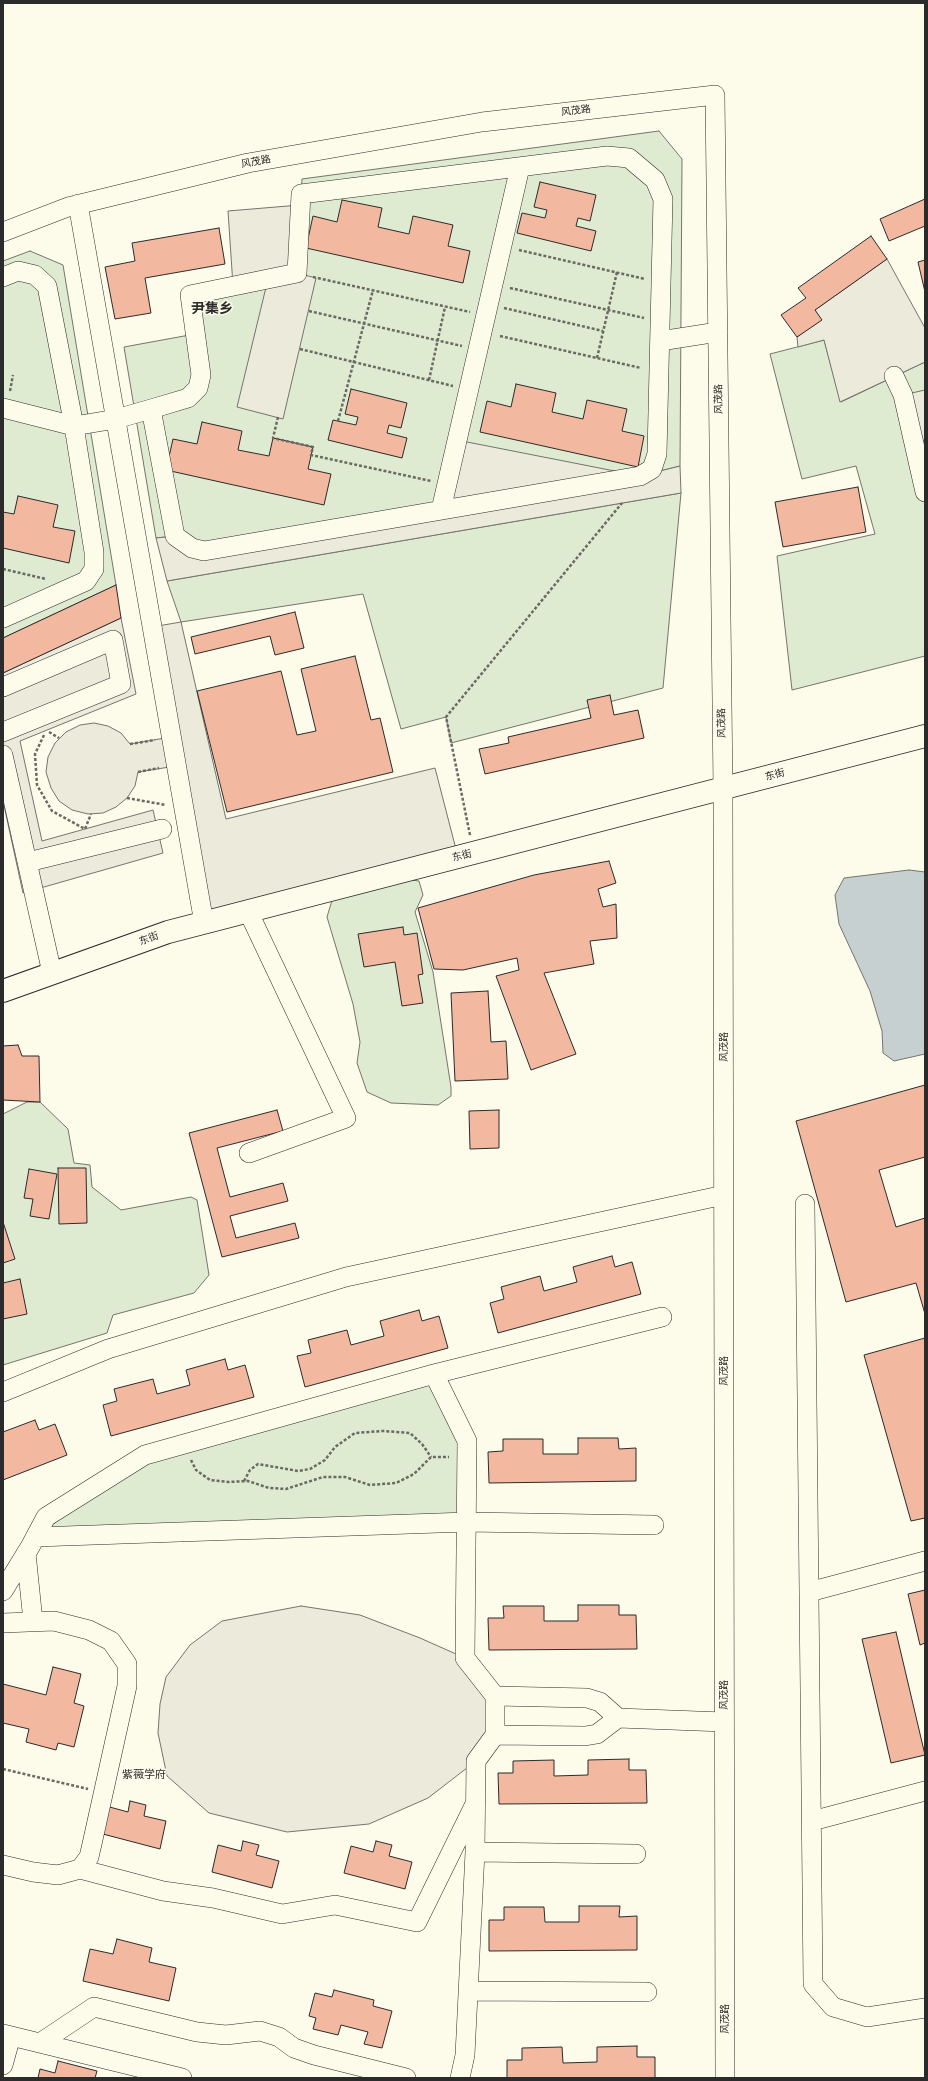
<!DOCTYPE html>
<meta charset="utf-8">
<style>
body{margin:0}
#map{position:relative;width:928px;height:2081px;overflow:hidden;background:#fdfbea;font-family:Helvetica,sans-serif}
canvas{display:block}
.frame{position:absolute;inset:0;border:4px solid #2b2b2b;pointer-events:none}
</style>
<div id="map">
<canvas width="928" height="2081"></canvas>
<div class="frame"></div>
</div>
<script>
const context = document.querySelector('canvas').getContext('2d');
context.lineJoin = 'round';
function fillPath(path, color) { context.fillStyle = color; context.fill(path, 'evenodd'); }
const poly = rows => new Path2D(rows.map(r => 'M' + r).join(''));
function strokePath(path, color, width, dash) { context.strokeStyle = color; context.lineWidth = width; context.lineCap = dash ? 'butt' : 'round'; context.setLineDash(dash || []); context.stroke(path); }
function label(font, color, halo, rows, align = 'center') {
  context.font = font + ' Helvetica,"Noto Sans SC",sans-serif'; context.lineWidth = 3; context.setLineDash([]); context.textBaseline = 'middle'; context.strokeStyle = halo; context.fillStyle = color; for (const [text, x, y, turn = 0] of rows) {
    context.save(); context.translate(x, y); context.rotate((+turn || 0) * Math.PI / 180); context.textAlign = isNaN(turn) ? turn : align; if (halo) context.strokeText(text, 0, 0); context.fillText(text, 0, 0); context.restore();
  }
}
const green = poly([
 [659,131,682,159,680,466,640,476,204,551,175,536,156,538,124,347,195,334,190,295,297,273,302,179,659,131],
 [30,251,63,265,116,585,3,638,3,261,30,251],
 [824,340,841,402,925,362,925,656,792,690,777,556,875,534,856,466,802,479,770,354,824,340],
 [681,493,663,688,451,743,446,717,401,729,363,594,181,622,167,581,681,493],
 [405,879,419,881,423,895,415,912,433,972,451,1087,451,1096,438,1105,391,1103,367,1092,357,1063,360,1042,353,1004,327,917,333,897,405,879],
 [27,1102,40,1102,68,1129,74,1163,90,1165,92,1187,121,1210,191,1197,197,1200,209,1275,194,1293,113,1315,107,1333,3,1365,3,1114,27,1102],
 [434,1374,467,1441,467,1522,36,1537,145,1455,434,1374]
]);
fillPath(green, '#deebd1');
strokePath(green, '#74746e', 1);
const parking = poly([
 [300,205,297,273,316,278,283,419,237,407,268,279,233,286,228,211,300,205],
 [887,259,925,328,925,362,840,402,824,340,798,347,797,337,821,320,815,310,887,259],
 [925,390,925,440,914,442,903,395,925,390],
 [457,440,640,476,680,466,681,493,167,581,156,538,175,536,192,548,441,510,457,440],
 [121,618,136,694,20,741,42,841,153,810,163,853,23,893,3,801,3,673,121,618],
 [181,622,226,819,435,768,458,857,204,923,176,766,138,772,135,786,127,798,116,807,103,813,88,814,72,810,59,801,51,788,46,772,48,757,55,743,66,732,80,725,94,723,108,726,121,733,130,744,171,737,152,627,181,622],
 [301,1606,360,1615,420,1638,465,1658,495,1696,495,1735,476,1761,428,1798,369,1824,287,1832,209,1813,167,1776,158,1733,160,1704,166,1677,190,1645,222,1621,301,1606]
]);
fillPath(parking, '#eceadb');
strokePath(parking, '#74746e', 1);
const water = poly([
 [909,870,925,872,925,1054,894,1061,883,1053,882,1031,870,991,839,924,835,895,844,878,909,870]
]);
fillPath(water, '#c7d0d0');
strokePath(water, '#74746e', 1);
const building = poly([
 [540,182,596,195,590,221,578,218,576,226,596,231,591,251,517,233,522,213,545,218,547,210,534,207,540,182],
 [925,199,925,226,889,241,880,219,925,199],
 [342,200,382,208,378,227,409,234,413,216,453,225,448,246,470,251,463,283,306,248,313,216,337,222,342,200],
 [219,228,225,264,145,278,151,313,115,319,105,267,135,261,132,243,219,228],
 [871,236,887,259,815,310,822,320,797,337,781,315,806,298,798,288,871,236],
 [925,260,925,292,918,262,925,260],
 [516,384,556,393,552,412,583,419,587,400,627,409,622,431,644,436,638,467,480,432,487,401,511,407,516,384],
 [351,389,407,403,401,428,389,425,387,433,407,438,402,458,328,440,333,420,356,425,358,417,345,414,351,389],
 [202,422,242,431,238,450,269,456,273,438,313,447,308,469,331,474,324,505,166,470,173,439,197,444,202,422],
 [858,487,866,532,783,547,775,502,858,487],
 [18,496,58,505,53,527,75,531,69,563,3,548,3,512,14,514,18,496],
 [116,585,121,618,3,673,3,638,116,585],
 [295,612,304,648,275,655,270,636,195,654,191,637,295,612],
 [355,656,371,720,380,718,393,772,227,812,197,691,281,671,297,735,316,731,301,669,355,656],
 [610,695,614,715,638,710,644,738,485,774,479,749,509,743,508,737,591,718,587,700,610,695],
 [609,861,616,883,598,889,603,907,616,904,617,938,590,941,594,964,544,973,576,1054,531,1070,496,976,519,970,517,958,463,970,434,969,418,908,534,875,609,861],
 [403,927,404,935,417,933,423,974,418,975,423,1003,402,1006,395,962,364,967,358,934,403,927],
 [488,991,491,1042,506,1041,508,1079,455,1081,451,993,488,991],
 [18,1045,22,1056,39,1056,40,1102,3,1100,3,1046,18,1045],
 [925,1085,925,1157,879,1170,896,1227,925,1218,925,1314,916,1283,846,1302,796,1121,925,1085],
 [277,1110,283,1131,217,1148,230,1197,283,1183,288,1201,230,1216,236,1238,295,1223,299,1238,222,1257,189,1133,277,1110],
 [499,1110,499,1148,470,1149,469,1111,499,1110],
 [58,1168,86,1168,87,1223,59,1224,58,1168],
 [29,1169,57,1174,49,1219,30,1216,33,1199,24,1198,29,1169],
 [3,1222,15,1259,3,1263,3,1222],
 [612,1256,615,1267,632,1262,641,1294,498,1333,490,1303,504,1299,501,1287,540,1276,544,1291,577,1282,573,1267,612,1256],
 [20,1279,27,1314,3,1319,3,1283,20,1279],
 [419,1310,422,1321,439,1316,448,1348,305,1387,297,1356,311,1353,308,1340,347,1330,351,1345,384,1336,380,1321,419,1310],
 [925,1338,925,1518,911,1521,864,1355,925,1338],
 [225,1359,228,1370,245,1365,254,1397,111,1436,103,1405,117,1401,114,1389,153,1379,157,1394,190,1385,186,1370,225,1359],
 [35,1420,39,1430,55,1424,67,1455,3,1480,3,1432,35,1420],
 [578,1438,618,1438,619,1449,636,1448,636,1481,489,1483,488,1452,503,1451,503,1439,543,1439,543,1454,578,1454,578,1438],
 [925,1590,925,1643,920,1645,908,1594,925,1590],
 [578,1605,619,1605,619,1615,636,1615,637,1649,489,1650,488,1618,504,1618,503,1606,544,1606,544,1621,578,1621,578,1605],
 [896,1632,925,1755,891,1763,862,1639,896,1632],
 [53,1667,81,1674,74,1703,84,1706,74,1747,58,1743,56,1750,26,1742,29,1729,3,1723,3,1684,46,1695,53,1667],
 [629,1759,629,1770,646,1770,647,1803,499,1804,498,1773,513,1773,513,1761,554,1760,554,1776,588,1775,588,1760,629,1759],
 [130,1801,146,1805,144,1816,166,1821,160,1849,99,1833,106,1806,128,1812,130,1801],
 [243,1841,259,1845,256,1855,279,1861,272,1888,212,1872,218,1845,241,1851,243,1841],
 [376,1841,392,1845,389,1856,412,1862,405,1889,344,1873,351,1846,373,1852,376,1841],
 [579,1906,620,1906,619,1917,637,1916,637,1950,489,1951,489,1920,504,1920,504,1907,544,1907,545,1922,579,1922,579,1906],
 [117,1939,152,1948,149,1962,176,1968,169,2001,83,1981,90,1949,113,1954,117,1939],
 [334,1990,374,2000,373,2006,392,2011,382,2048,364,2044,368,2032,341,2025,338,2035,313,2029,316,2018,309,2016,315,1993,332,1997,334,1990],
 [637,2046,637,2057,655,2057,655,2078,507,2078,507,2060,522,2060,522,2048,562,2047,563,2063,597,2062,597,2047,637,2046],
 [58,2061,97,2071,95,2078,38,2078,40,2069,55,2073,58,2061]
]);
fillPath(building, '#f2b8a0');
strokePath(building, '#2b2b2b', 1);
const minor = poly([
 [78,204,204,923],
 [3,232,68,207,248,163,482,122,715,95,723,788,725,2078],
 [3,277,18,271,35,275,47,286,74,426,94,552,94,569,86,581,3,618],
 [660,341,718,332],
 [894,376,903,395,925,492],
 [3,408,74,426,116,419,151,409,188,398,198,388,201,375,190,295,297,273,301,194,607,156,629,158,655,180,663,199,657,454,652,469,640,476,204,551,192,548,175,536,151,409],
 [441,510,520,167],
 [3,687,113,640,121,684,3,732],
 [3,755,52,973],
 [28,862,162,829],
 [248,911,346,1118,249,1153],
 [805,1204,813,1984,833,2007,867,2017,925,2008],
 [434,1374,662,1317],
 [3,1392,108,1349,346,1277,724,1195],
 [36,1537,467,1522,654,1525],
 [26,1553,33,1621],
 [3,1591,30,1547,46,1517,145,1455,434,1374,467,1441,465,1658,495,1696],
 [809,1592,925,1561],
 [3,1623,54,1621,89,1630,111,1641,127,1664,127,1686,92,1844,89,1857,80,1869],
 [618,1718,597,1734,585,1736,495,1735,495,1696,587,1698,600,1702,618,1718,724,1722],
 [495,1735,476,1761,475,1852,636,1854],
 [812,1821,925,1791],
 [3,1865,33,1872,58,1875,80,1869,163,1891,213,1898,282,1914,335,1905,417,1922,476,1802],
 [468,1991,647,1992],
 [3,2034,182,2078],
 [40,2043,94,2007,197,2032,226,2035,260,2031,279,2037,294,2048,314,2055,406,2078],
 [3,2065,11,2036],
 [460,2078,465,2055,475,1852]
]);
const major = poly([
 [3,991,168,932,925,736]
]);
strokePath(minor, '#2b2b2b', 20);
strokePath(major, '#2b2b2b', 24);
strokePath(poly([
 [519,250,645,279],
 [313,277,470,312],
 [510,288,644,318],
 [504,308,603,331],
 [309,311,462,346],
 [500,336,641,368],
 [300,349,453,386],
 [597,358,617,272],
 [429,380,445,307],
 [10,391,13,375],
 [278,417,273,438,313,447,311,455,431,481],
 [338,421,373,290],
 [3,569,46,579],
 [49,732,59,738],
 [44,735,35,754,37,785,52,811,85,829,91,814],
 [130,744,155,740],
 [138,772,159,768],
 [127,798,166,805],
 [470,835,446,717,622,503],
 [191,1460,196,1470,210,1480,228,1482,248,1481,269,1488,286,1489,323,1477,345,1477,370,1485,396,1483,414,1474,431,1457,449,1457],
 [244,1481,250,1470,258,1464,298,1471,310,1469,325,1460,335,1447,355,1433,383,1431,410,1433,422,1444,431,1457],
 [3,1769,88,1789]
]), '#6a6964', 2.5, [3, 2]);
strokePath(minor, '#fdfbea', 19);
strokePath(major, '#fdfbea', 22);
label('10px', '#2b2b2b', '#fdfbea', [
 ["风茂路",576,111,-7],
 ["风茂路",256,162,-11],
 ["风茂路",719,399,-91],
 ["风茂路",722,723,-91],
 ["东街",775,775,-15],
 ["东街",462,856,-14],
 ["东街",149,939,-20],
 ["风茂路",724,1047,-90],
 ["风茂路",724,1371,-90],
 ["风茂路",724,1695,-90],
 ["风茂路",725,2019,-90]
]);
label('11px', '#2b2b2b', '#fdfbea', [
 ["紫薇学府",144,1775]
]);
label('bold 14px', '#2b2b2b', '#fdfbea', [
 ["尹集乡",212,309]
]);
</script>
